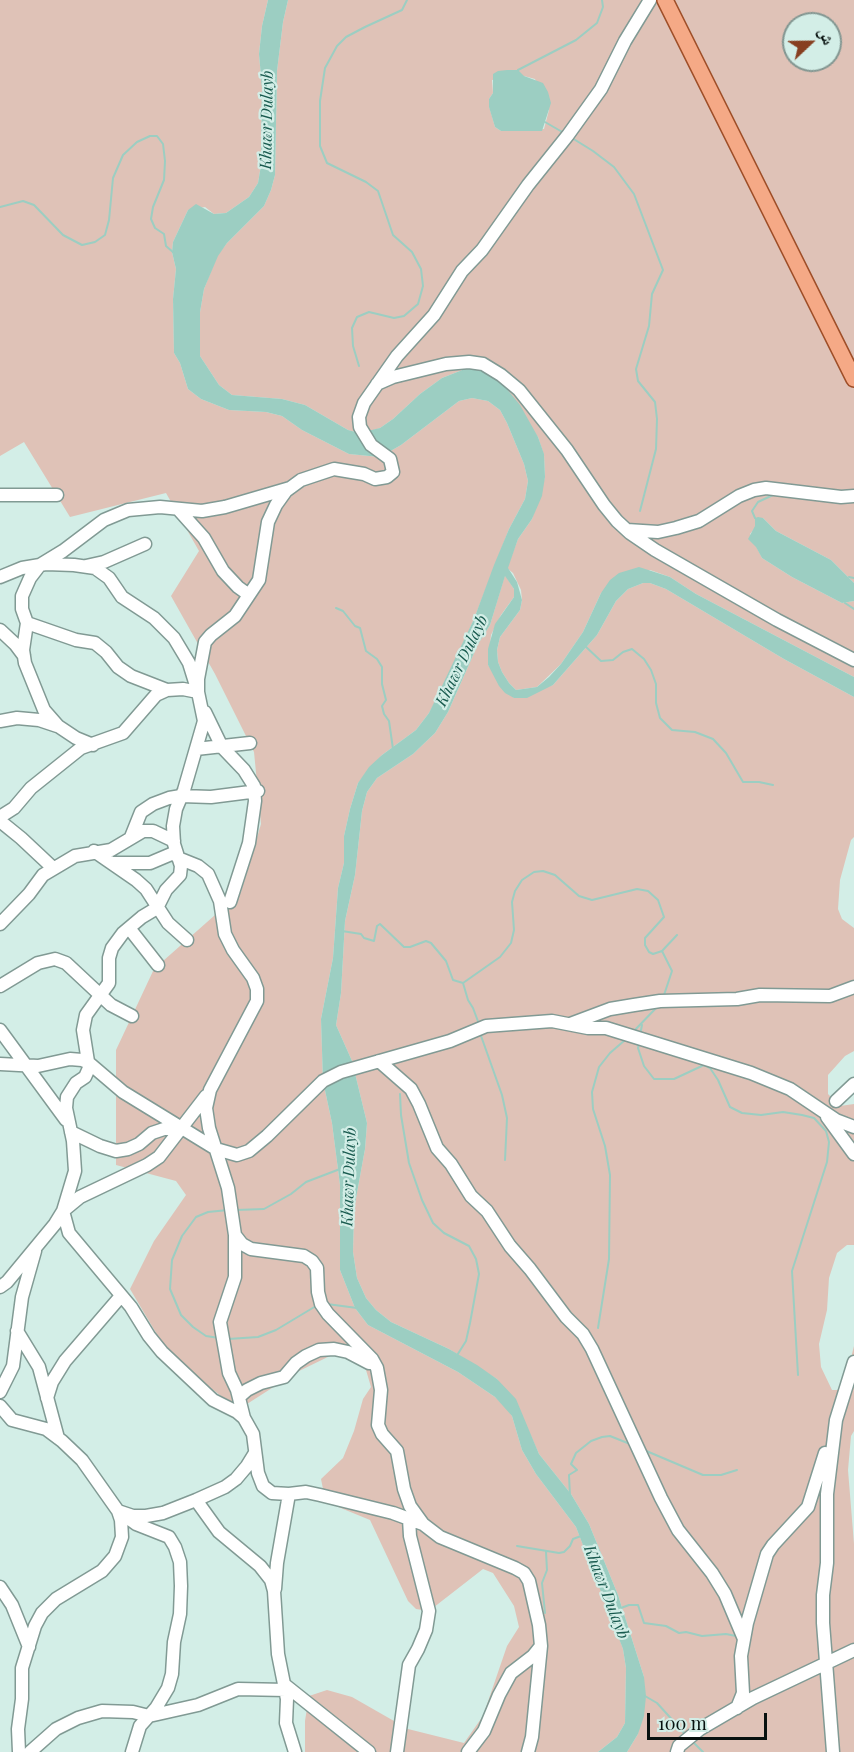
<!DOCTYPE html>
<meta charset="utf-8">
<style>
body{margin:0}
#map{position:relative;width:854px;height:1752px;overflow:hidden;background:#d3eee7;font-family:"Playfair Display","Noto Naskh Arabic",serif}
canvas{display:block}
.north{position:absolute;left:782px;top:12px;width:60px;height:60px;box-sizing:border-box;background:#d3eee7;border:2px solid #829691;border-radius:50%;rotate:68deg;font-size:16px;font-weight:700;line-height:24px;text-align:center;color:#08110f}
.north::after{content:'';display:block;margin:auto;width:21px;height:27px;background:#873f20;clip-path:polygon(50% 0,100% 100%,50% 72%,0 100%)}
.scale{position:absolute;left:647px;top:1713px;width:120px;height:27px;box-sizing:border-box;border:3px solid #08110f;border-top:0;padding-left:8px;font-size:18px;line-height:21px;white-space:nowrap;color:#08110f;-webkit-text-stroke:4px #d3eee7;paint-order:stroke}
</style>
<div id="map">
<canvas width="854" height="1752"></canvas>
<div class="north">ش</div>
<div class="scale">100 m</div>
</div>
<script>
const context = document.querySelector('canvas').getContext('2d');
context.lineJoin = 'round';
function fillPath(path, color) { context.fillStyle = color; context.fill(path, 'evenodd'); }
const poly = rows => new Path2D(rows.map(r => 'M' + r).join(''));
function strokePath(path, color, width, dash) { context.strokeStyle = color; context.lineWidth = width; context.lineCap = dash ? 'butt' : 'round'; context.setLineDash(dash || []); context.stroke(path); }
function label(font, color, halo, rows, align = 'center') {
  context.font = font + ' "Playfair Display",serif'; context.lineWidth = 4.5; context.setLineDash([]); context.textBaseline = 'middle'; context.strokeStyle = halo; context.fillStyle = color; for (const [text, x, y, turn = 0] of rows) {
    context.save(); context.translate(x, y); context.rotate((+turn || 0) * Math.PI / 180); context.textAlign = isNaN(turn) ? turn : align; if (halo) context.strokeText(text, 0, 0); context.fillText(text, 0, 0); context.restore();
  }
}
fillPath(poly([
 [0,0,268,0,262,26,259,54,262,88,261,165,258,183,249,197,226,213,214,214,205,207,188,210,173,242,172,252,176,269,173,299,174,353,180,363,188,389,201,399,229,410,266,412,282,416,302,430,349,454,380,457,401,445,459,401,472,398,488,401,500,410,507,423,524,464,528,481,525,499,509,529,474,619,444,685,429,713,416,730,382,755,358,783,350,809,344,836,344,863,338,888,333,958,321,1019,323,1081,332,1123,340,1185,340,1270,355,1308,368,1325,458,1372,495,1397,506,1407,512,1416,522,1450,536,1474,576,1527,616,1629,623,1649,626,1668,625,1723,617,1737,598,1752,305,1752,305,1721,309,1696,327,1690,352,1697,408,1729,464,1743,483,1716,507,1646,519,1627,514,1606,493,1573,483,1569,429,1611,416,1609,408,1601,370,1520,331,1504,323,1489,321,1479,343,1458,354,1431,363,1399,371,1387,366,1370,351,1359,334,1354,297,1372,247,1404,226,1400,198,1378,162,1343,130,1289,154,1241,186,1195,176,1181,116,1165,116,1050,154,969,241,892,261,824,254,752,215,674,171,596,199,551,166,493,70,517,24,442,0,456],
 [288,0,854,0,854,583,831,560,776,531,763,518,750,534,762,558,792,577,842,603,854,601,854,677,696,594,670,577,650,570,601,593,583,632,561,664,537,687,516,690,509,683,502,672,498,662,497,650,500,637,520,610,522,600,521,590,513,573,507,568,518,539,532,519,545,477,544,455,538,437,482,369,465,369,442,378,420,394,393,419,380,428,368,432,358,433,348,430,305,405,282,399,232,395,219,385,200,356,200,312,204,289,217,256,227,243,264,206,271,190,275,175,277,71,283,22],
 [794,24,830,24,830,60,794,60],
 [524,76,535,79,549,110,544,129,501,131,495,127,489,106,489,99,493,93,492,80],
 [505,575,514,589,514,597,501,615,491,635,488,665,514,698,553,685,597,635,616,601,628,589,643,583,650,583,666,589,784,659,854,697,854,837,851,840,840,880,838,909,842,919,854,928,854,1051,845,1056,828,1075,828,1094,840,1106,854,1104,854,1245,847,1245,837,1253,829,1278,827,1310,819,1344,821,1367,832,1390,837,1390,844,1386,854,1346,854,1431,851,1436,848,1470,854,1544,854,1752,627,1752,638,1734,644,1677,618,1595,589,1524,571,1494,539,1454,531,1436,497,1379,449,1349,391,1322,376,1310,366,1298,357,1278,353,1252,354,1209,365,1149,367,1123,352,1061,336,1025,341,993,345,921,355,875,362,811,367,792,377,778,413,754,435,733,448,712,478,644,490,625]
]), '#dfc2b7');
fillPath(poly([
 [268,0,288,0,283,22,277,71,275,175,271,190,264,206,227,243,218,256,204,289,200,312,200,356,219,385,232,395,282,399,305,405,348,430,359,433,380,428,393,419,420,394,442,378,465,369,482,369,497,377,520,405,538,437,544,454,545,477,542,496,532,519,518,539,508,568,517,582,522,600,520,610,500,637,497,650,498,662,502,672,509,683,516,690,537,687,549,677,561,664,583,632,601,593,610,580,619,573,639,567,670,577,696,594,854,677,854,697,784,659,666,589,650,583,643,583,628,589,616,601,597,635,553,685,527,698,514,698,505,693,499,686,488,665,488,649,495,624,514,597,514,589,505,576,490,625,478,644,448,712,435,733,413,754,377,778,367,792,362,811,355,875,345,921,341,993,336,1025,352,1061,367,1123,365,1149,354,1209,353,1252,357,1278,366,1298,376,1310,391,1322,449,1349,477,1365,497,1379,516,1399,539,1454,571,1494,589,1524,618,1595,644,1677,646,1696,644,1716,638,1734,627,1752,598,1752,617,1737,625,1723,626,1668,623,1649,576,1527,536,1474,522,1450,512,1416,495,1397,458,1372,368,1325,355,1308,340,1270,340,1185,332,1123,323,1081,321,1019,333,958,338,888,344,863,344,836,350,809,358,783,369,767,382,755,416,730,429,713,474,619,494,565,509,529,525,499,528,481,524,464,507,423,500,410,488,401,472,398,459,401,401,445,380,457,349,454,302,430,282,416,266,412,229,410,201,399,188,389,180,363,174,353,173,299,176,269,172,252,173,242,188,210,196,204,214,214,226,213,249,197,258,183,261,165,262,88,259,54,262,26],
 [507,70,518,70,524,76,543,83,548,92,551,103,542,131,501,131,495,127,489,107,489,99,493,93,493,74,498,71],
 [758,517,763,518,776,531,831,560,854,583,854,601,842,603,792,577,762,558,756,547,748,539,755,526,755,518]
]), '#9ccec2');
strokePath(poly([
 [518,70,576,40,597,23,603,7,602,0],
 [545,122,564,133],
 [572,138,593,151,614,167,634,194,663,270,652,294,649,326,636,369,638,381,655,402,657,419,656,449,640,511],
 [0,207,23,201,34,205,63,235,82,245,95,242,105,235,109,220,113,178,123,155,137,142,150,136,157,136,163,144,165,161,164,180,153,207,151,219,155,228,164,234,166,246,174,253],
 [359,366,353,346,352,328,357,317,369,312,394,318,404,316,418,304,423,286,421,269,412,252,393,235,378,191,366,182,327,163,320,146,320,101,325,68,337,46,346,37,365,27,402,10,407,0],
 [755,518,752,511,758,502,775,494],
 [849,577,854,578],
 [845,603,854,609],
 [336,608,343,611,355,626,360,628,366,651,377,659,382,667,382,684,386,700,382,706,384,714,389,721,393,749],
 [585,646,601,661,613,660,623,652,632,649,644,659,651,670,656,684,656,703,660,718,672,730,695,732,713,739,726,753,743,782,759,782,773,785],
 [342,931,361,934,364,938,374,941,377,926,380,924,404,947,410,947,426,941,431,943,446,961,453,980,463,983,500,957,511,943,514,930,512,902,515,891,522,880,534,872,543,871,555,875,579,896,592,900,637,889,648,891,658,900,664,917,645,938,645,945,649,952,653,954,662,951,677,935],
 [662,951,672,971,664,995],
 [463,983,468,1000,473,1008,479,1024],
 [633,1032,658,1006],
 [480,1033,502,1095,507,1118,505,1160],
 [640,1035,642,1025],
 [639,1044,638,1048,644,1066,654,1079,674,1079,704,1065,710,1068,718,1080,730,1107,742,1113,761,1115,783,1112,802,1115,814,1118,826,1131,829,1142,827,1162,792,1271,798,1375],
 [400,1094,401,1115,409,1163,422,1200,433,1223,444,1233,469,1246,476,1259,479,1274,470,1323,466,1341,456,1357],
 [236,1210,264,1209,291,1194,306,1182,340,1169],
 [327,1304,357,1308],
 [598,1328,609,1259,610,1175,605,1146,593,1109,592,1092,599,1067,610,1053,625,1040],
 [219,1338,206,1336,193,1327,181,1315,170,1289,172,1260,182,1236,196,1217,208,1212,228,1210],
 [228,1339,258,1337,276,1330,316,1306],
 [644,1450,703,1475,721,1475,737,1470],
 [570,1496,569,1475,577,1470,571,1464,576,1453,591,1441,602,1437,610,1436,630,1444],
 [517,1546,559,1553,564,1552,570,1546,573,1539,581,1536],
 [621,1608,629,1605,638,1605,644,1623,666,1626,679,1633,686,1632,702,1636,726,1634,736,1636],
 [545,1613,542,1583,547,1570,546,1552],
 [645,1696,657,1703,686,1735],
 [692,1741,703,1752]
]), '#9ccec2', 2);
const minor = poly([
 [377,384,393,377,446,364,469,362,483,364,501,375,519,390,567,450,604,505,617,521,630,533,655,550,777,620,854,660],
 [0,495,57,495],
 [178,509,204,538,223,571,238,587,249,595],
 [627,530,658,532,676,528,699,521,739,496,754,490,766,488,841,497,854,496],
 [86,566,104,562,145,544],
 [0,577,22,568,46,564,74,565,95,568,109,578,122,597,154,618,174,638,189,663,198,692,183,689,167,690,156,695,123,733,81,748,31,788,14,808,0,817],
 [27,623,76,640,95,643,106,652,118,667,131,676,167,690],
 [0,630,15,644,24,656],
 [205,712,222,747,244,770,254,786,255,801,249,843,230,902],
 [0,721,17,718,39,720,57,726],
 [93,745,76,738,58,726,44,710,25,663,23,650,27,623,22,609,22,596,30,578,40,565,63,551,104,520,128,510,160,507,202,511,225,507,290,488],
 [196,749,250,743],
 [0,821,21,838,53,868],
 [131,837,141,812,153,804,169,798,181,796,211,797,258,791],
 [94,851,136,880,146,889,168,923,187,940],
 [178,858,198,866,208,874,220,901,225,934,233,950,253,978,257,989,257,1001,210,1090,206,1108,209,1128,228,1188,235,1235,242,1244,251,1249,304,1256,312,1261,317,1268,318,1292,321,1304,328,1314,372,1359,377,1368,381,1390,378,1425,382,1434,397,1451,404,1489,410,1506,423,1524,440,1537,515,1568,524,1573,529,1581,539,1625,541,1646,532,1737,528,1752],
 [113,863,150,863,176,852],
 [0,924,29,894,43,875,75,856,111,850,143,831,153,831,174,841],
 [129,928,158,965],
 [0,986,38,963,55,959,66,963,111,1005,132,1016],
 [570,1024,610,1009,634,1005,660,1001,737,999,760,995,830,996,854,987],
 [0,1030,66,1120],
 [379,1061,411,1089,419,1104,437,1148,451,1164,471,1196,487,1211,510,1246,530,1269,566,1317,583,1334,592,1349,661,1498,678,1530,712,1573,725,1594,744,1639],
 [0,1064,38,1066,70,1059,82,1060,89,1063,123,1092,216,1149,237,1155,249,1151,267,1136,323,1081,341,1072,450,1041,486,1026,552,1021,588,1028,606,1028,751,1073,790,1089,836,1120,854,1127],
 [206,1096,159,1157,147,1165,80,1197,63,1211,69,1233,131,1307,149,1336,162,1352,213,1400,237,1412,244,1418],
 [836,1101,854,1084],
 [827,1117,854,1154],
 [71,1132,100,1146,116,1151,128,1149,139,1144,152,1133,164,1129,182,1128],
 [235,1235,235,1277,220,1322,229,1373,237,1390,244,1418,253,1434,258,1473,263,1486,272,1493,289,1494,306,1492,320,1495,393,1513,423,1524],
 [0,1287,7,1282,55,1224,63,1211,75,1171,73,1141,66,1108,67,1097,76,1083,85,1077,89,1068,83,1030,86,1015,109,983,109,958,112,948,123,933,142,917,157,908,166,890,180,875,181,866,174,844,173,826,176,809,184,790,204,721,198,692,198,679,205,642,211,635,235,616,259,580,268,522,276,505,286,491,301,480,334,469,364,474,375,479,387,477,393,472,390,459,371,445,360,427,359,417,364,403,397,356,434,315,462,271,482,250,528,185,568,135,601,89,625,41,650,0],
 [17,1331,39,1367,58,1438],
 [0,1392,13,1366,22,1297,35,1251],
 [239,1397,247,1390,261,1383,284,1377,296,1363,306,1356,319,1350,334,1349,348,1352,369,1363],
 [47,1398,52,1382,65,1361,121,1296],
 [0,1406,12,1420,46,1429,62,1441,82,1460,118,1511,136,1524,169,1537,175,1547,180,1562,181,1586,180,1614,174,1642,172,1674,168,1688,156,1708,140,1726,132,1752],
 [196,1500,219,1532,260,1566,271,1580,274,1591,278,1654,287,1699,286,1723,295,1752],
 [0,1587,12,1605,29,1647],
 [275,1589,277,1563,289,1494],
 [285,1685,369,1752],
 [737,1708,743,1693,741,1656,747,1623,767,1554,773,1545,808,1507,825,1453],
 [19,1752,18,1729,22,1699,22,1668,35,1626,42,1613,56,1599,102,1571,115,1556,122,1537,121,1520,118,1511,133,1516,146,1516,163,1513,196,1500,225,1487,236,1479,247,1466,255,1453],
 [30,1752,56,1729,78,1718,102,1711,133,1712,149,1716,198,1705,238,1689,286,1690],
 [397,1752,409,1665,418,1649,426,1630,429,1611,410,1536,409,1519],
 [468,1752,484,1731,499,1695,511,1673,533,1656,541,1646],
 [677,1752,679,1746,700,1729,753,1698,854,1650],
 [833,1752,823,1623,823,1595,827,1563,827,1494,836,1420,854,1362]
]);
const major = poly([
 [665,0,854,379]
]);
strokePath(minor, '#819a94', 15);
strokePath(major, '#9e4e28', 18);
strokePath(minor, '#fff', 12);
strokePath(major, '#f5a986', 15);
label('italic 16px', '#185a4e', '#d3eee7', [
 ["Khawr Dulayb",267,120,-89],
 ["Khawr Dulayb",462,661,-64],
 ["Khawr Dulayb",349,1177,-88],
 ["Khawr Dulayb",606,1592,69]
]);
</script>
